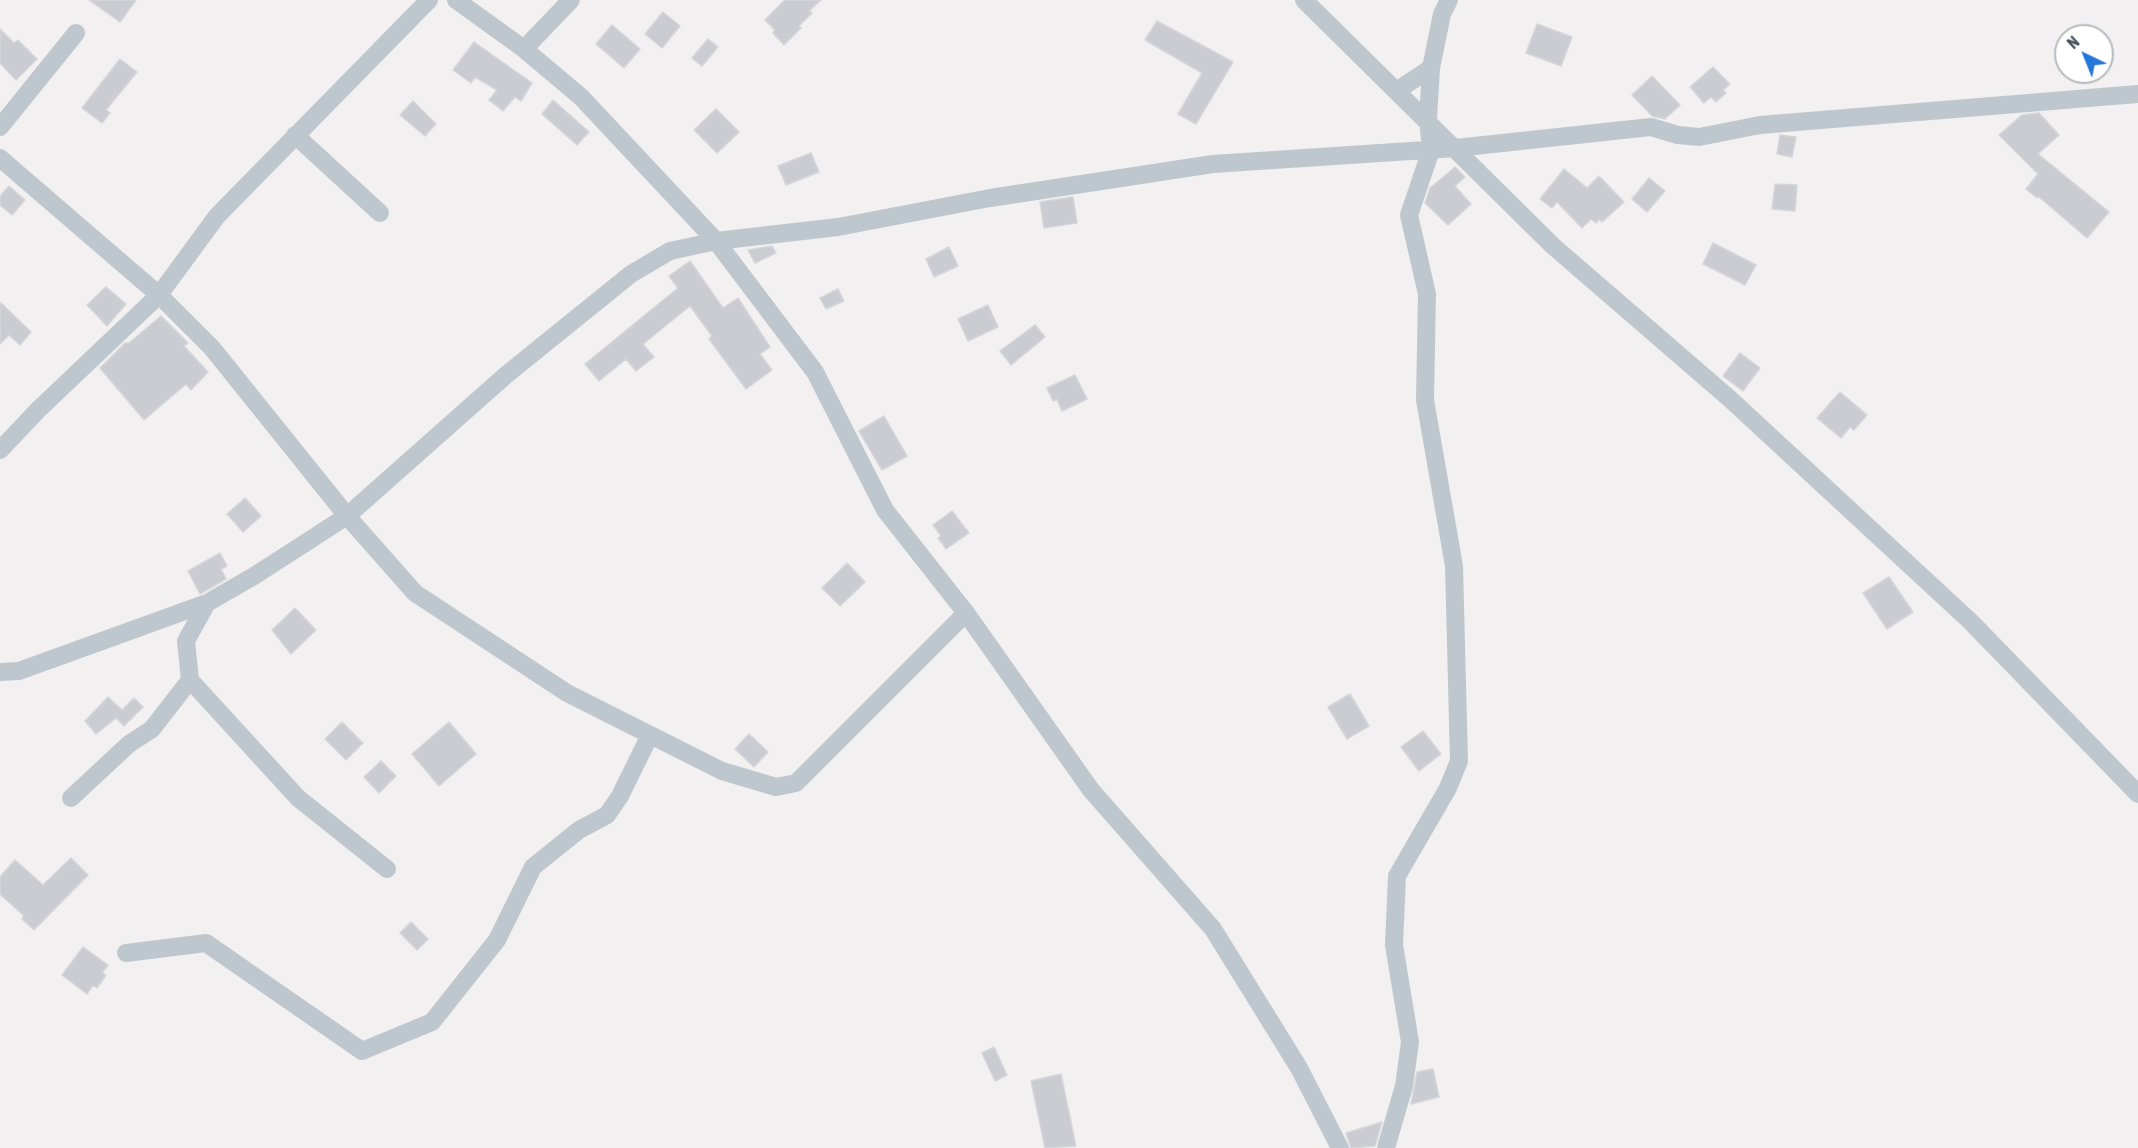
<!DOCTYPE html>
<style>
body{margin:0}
#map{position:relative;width:2138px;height:1148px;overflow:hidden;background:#f2f0f0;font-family:"Asap Condensed",sans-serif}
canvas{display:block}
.north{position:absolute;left:2054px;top:24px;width:60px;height:60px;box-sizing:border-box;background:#fff;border:2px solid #b6babe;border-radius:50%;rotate:317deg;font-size:16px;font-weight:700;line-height:24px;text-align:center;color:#49535c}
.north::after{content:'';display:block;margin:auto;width:21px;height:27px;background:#2577d7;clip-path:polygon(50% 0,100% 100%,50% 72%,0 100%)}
</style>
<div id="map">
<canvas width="2138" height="1148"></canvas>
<div class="north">N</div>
</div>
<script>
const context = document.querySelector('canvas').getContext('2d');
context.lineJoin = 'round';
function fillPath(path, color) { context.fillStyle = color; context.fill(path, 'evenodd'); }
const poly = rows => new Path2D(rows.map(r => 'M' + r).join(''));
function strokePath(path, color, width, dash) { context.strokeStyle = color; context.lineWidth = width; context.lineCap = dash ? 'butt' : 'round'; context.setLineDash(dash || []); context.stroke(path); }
const building = poly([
 [89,0,136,0,120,22,89,0],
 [785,0,821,0,809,11,812,13,799,26,801,28,784,45,773,33,775,30,765,20,785,0],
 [663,12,680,26,662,48,645,34,663,12],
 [1157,21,1233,62,1196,124,1178,114,1202,73,1145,40,1157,21],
 [1537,24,1572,37,1561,66,1526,53,1537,24],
 [612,25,640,49,624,68,596,44,612,25],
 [0,29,14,43,18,40,37,59,16,80,0,63,0,29],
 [708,39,718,47,702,66,692,58,708,39],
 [474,42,532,83,521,101,515,97,503,111,489,100,497,90,475,77,471,83,453,70,474,42],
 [120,59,137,72,106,110,110,113,102,123,82,108,120,59],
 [1713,67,1730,84,1723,90,1726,93,1716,102,1711,97,1704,103,1690,87,1713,67],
 [1652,76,1680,105,1665,119,1652,116,1632,95,1652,76],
 [553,100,589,132,577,145,542,114,553,100],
 [413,101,436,124,425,136,400,115,413,101],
 [716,109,739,132,717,153,694,130,716,109],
 [2039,113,2059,135,2038,154,2109,212,2087,238,2038,196,2037,198,2026,189,2038,174,1999,135,2022,115,2039,113],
 [1780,135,1796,137,1792,157,1777,154,1780,135],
 [811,153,819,172,786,185,778,166,811,153],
 [1455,167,1465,177,1455,186,1471,204,1448,225,1425,203,1430,188,1455,167],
 [1564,169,1587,188,1599,176,1624,202,1602,222,1599,219,1596,223,1591,219,1582,228,1557,202,1552,208,1540,199,1564,169],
 [1649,178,1665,191,1647,212,1632,199,1649,178],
 [1775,184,1797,185,1795,211,1772,209,1775,184],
 [9,186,25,200,12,215,0,205,0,196,9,186],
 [1073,197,1077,223,1044,228,1040,202,1073,197],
 [1713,243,1756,265,1745,285,1703,264,1713,243],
 [772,246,776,253,755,263,748,250,772,246],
 [949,247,958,266,934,277,926,259,949,247],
 [690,261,723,308,738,298,770,347,760,354,772,370,746,389,709,339,712,336,690,306,643,344,654,357,636,371,626,359,599,381,585,364,678,288,669,276,690,261],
 [106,287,126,304,107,326,87,305,106,287],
 [838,289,844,301,826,309,820,298,838,289],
 [0,302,31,332,20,345,9,335,0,344,0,302],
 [988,305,998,327,968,341,958,319,988,305],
 [161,316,188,343,184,346,208,372,191,390,186,384,144,420,100,368,125,343,129,343,161,316],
 [1035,325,1045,337,1011,365,1000,351,1035,325],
 [1740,353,1760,368,1743,391,1723,376,1740,353],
 [1075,375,1087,399,1062,411,1057,399,1053,401,1047,388,1075,375],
 [1840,392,1867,415,1854,430,1850,427,1841,438,1817,418,1840,392],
 [884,416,907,456,882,470,859,431,884,416],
 [245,498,261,516,243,532,227,514,245,498],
 [952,511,969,533,946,549,938,538,941,536,933,525,952,511],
 [220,553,227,566,221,569,226,579,200,594,188,571,220,553],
 [847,563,865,582,840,606,822,588,847,563],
 [1889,577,1913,612,1887,629,1863,593,1889,577],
 [295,608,316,630,291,654,272,630,295,608],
 [1350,694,1369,726,1347,739,1328,707,1350,694],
 [108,697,122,710,134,698,143,707,124,726,116,718,96,734,85,721,108,697],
 [342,722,363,743,346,760,325,739,342,722],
 [449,722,476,754,439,786,412,754,449,722],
 [1423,731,1441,754,1419,771,1401,747,1423,731],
 [749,734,768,752,754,767,735,749,749,734],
 [381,761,396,776,379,793,364,777,381,761],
 [71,858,88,875,34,930,22,919,24,916,0,894,0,877,15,860,43,885,71,858],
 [411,922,428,939,417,950,400,933,411,922],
 [83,947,108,965,102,973,106,975,97,988,93,985,87,994,62,975,83,947],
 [994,1047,1007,1075,995,1081,982,1053,994,1047],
 [1433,1069,1439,1097,1411,1104,1417,1072,1433,1069],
 [1061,1074,1076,1146,1045,1148,1031,1081,1061,1074],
 [1382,1122,1375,1146,1351,1148,1346,1133,1382,1122]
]);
fillPath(building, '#caccd2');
strokePath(building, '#d4d6db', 1.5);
strokePath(poly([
 [456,0,524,49,581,97,716,241,815,372,885,510,966,613,1091,790,1213,929,1299,1068,1340,1148],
 [1304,0,1553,246,1730,399,1971,622,2138,794],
 [524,49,571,0],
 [1398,90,1431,68],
 [0,127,76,33],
 [295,135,380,213],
 [0,158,159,295,212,348,347,516,415,593,567,693,722,771,776,787,796,783,966,613],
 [0,450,38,410,159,295,217,216,429,0],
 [207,603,186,641,190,680,298,798,387,869],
 [0,672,19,671,207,603,254,576,347,516,506,375,631,274,670,251,716,241,838,227,990,198,1213,164,1456,148,1651,127,1678,135,1699,137,1760,125,2138,94],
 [71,798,129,744,152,729,190,680],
 [126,953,206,943,362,1051,432,1022,497,940,533,867,579,830,607,815,620,796,650,735],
 [1386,1148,1404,1086,1410,1042,1394,945,1397,876,1448,788,1459,761,1454,566,1425,400,1427,294,1409,215,1431,150,1428,119,1431,68,1442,14,1449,0]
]), '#bfc7ce', 18);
</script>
